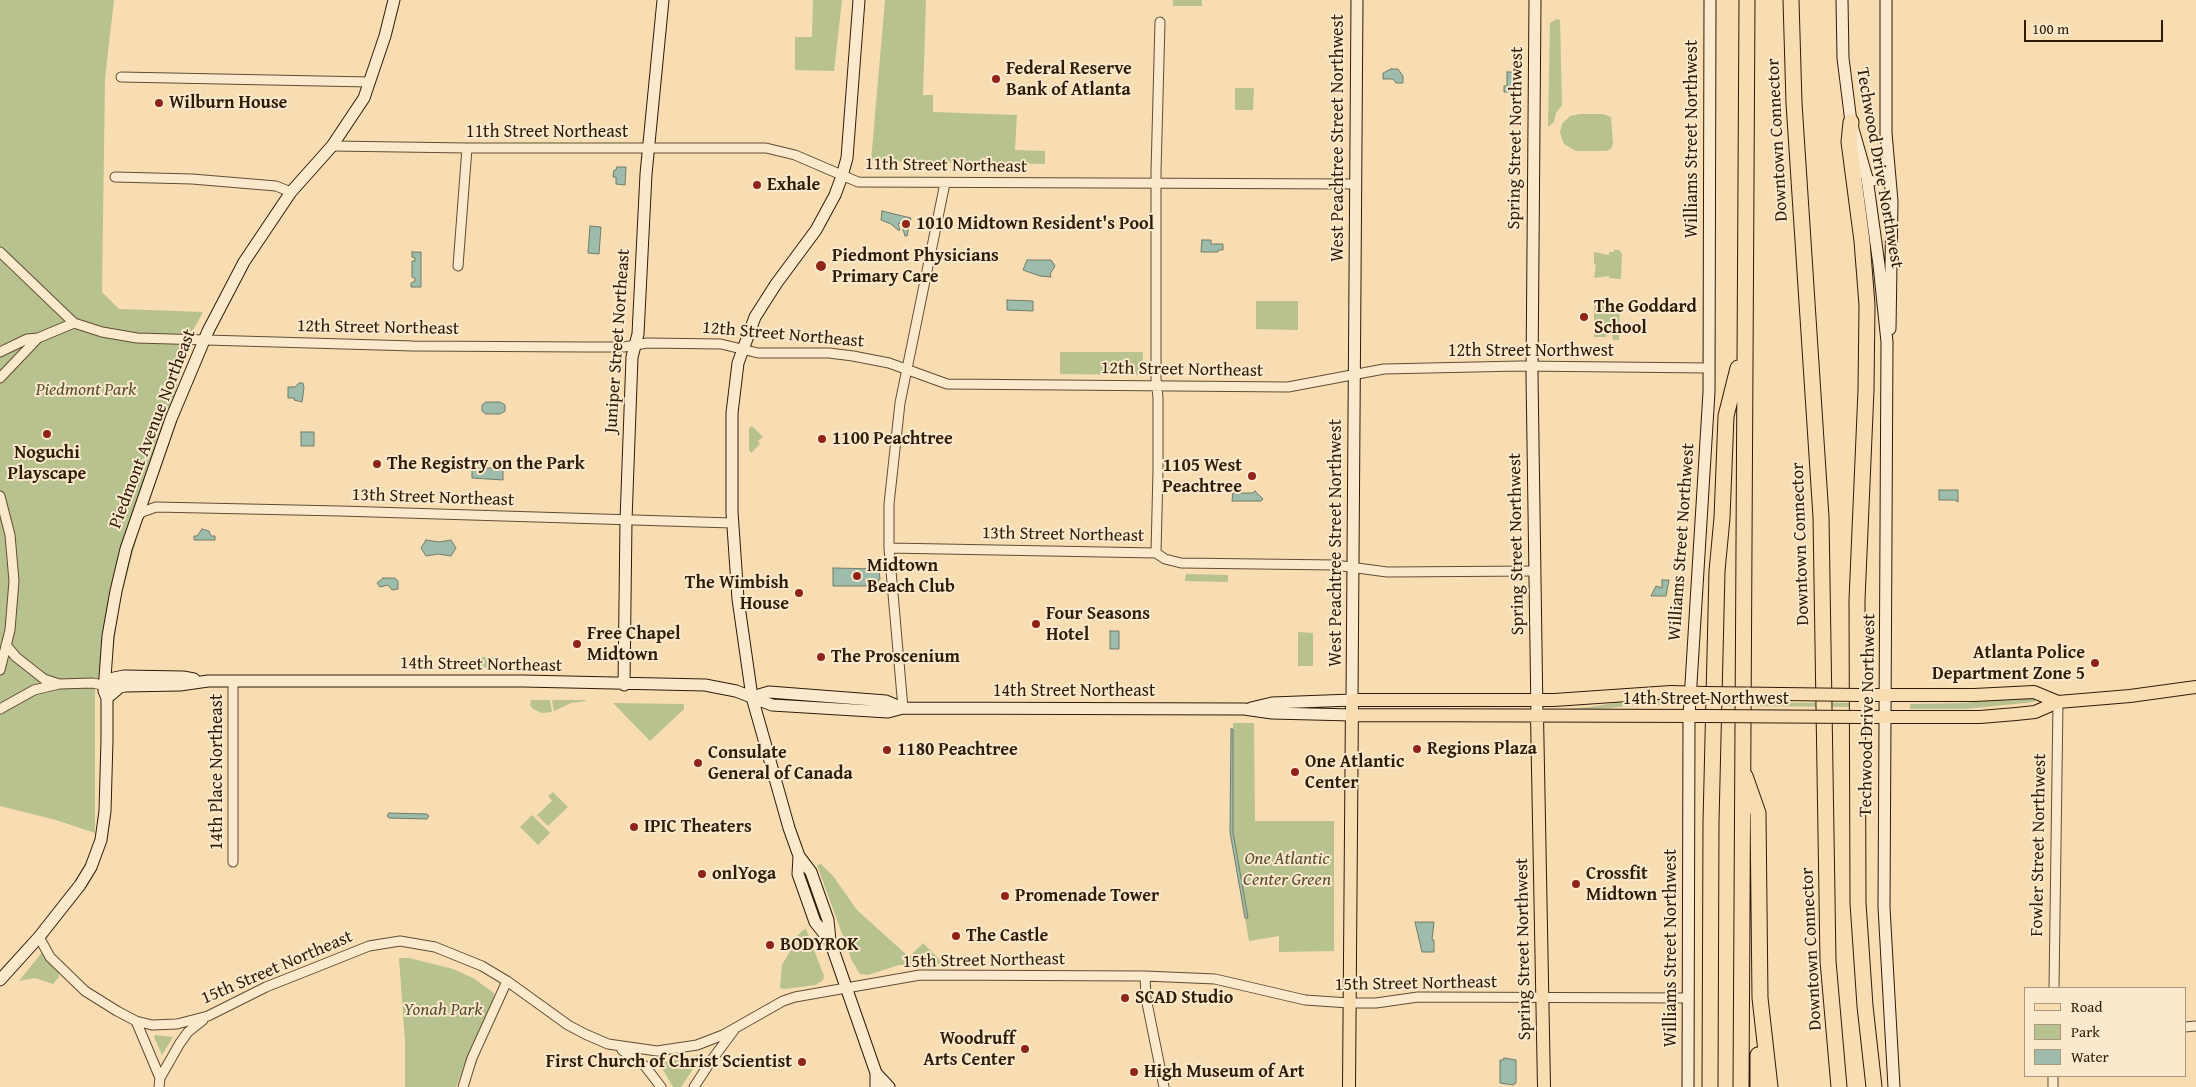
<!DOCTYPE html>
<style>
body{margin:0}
#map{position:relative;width:2196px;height:1087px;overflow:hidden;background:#f7ddb1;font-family:"Gentium Book Plus",serif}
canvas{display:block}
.legend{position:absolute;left:2024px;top:987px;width:162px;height:90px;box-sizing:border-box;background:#fae9cc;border:1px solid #a9977e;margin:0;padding:6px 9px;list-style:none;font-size:15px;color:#301b09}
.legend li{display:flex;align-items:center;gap:10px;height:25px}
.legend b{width:25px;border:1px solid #a9977e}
.scale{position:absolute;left:2024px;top:20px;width:139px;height:22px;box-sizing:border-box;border:2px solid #301b09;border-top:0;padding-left:6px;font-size:15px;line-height:18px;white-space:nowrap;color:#301b09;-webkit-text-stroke:4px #fae9cc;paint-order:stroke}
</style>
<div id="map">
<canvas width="2196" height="1087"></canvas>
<ul class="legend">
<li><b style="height:6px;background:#f7ddb1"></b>Road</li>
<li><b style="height:14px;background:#b7c28f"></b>Park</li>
<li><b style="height:14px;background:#9dbcab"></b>Water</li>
</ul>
<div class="scale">100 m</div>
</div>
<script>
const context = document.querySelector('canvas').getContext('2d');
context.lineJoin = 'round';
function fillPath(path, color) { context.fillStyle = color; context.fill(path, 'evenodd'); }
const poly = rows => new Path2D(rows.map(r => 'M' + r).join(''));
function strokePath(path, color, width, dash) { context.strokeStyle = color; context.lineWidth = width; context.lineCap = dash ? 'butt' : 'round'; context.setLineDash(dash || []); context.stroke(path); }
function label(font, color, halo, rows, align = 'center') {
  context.font = font + ' "Gentium Book Plus",serif'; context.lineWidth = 4; context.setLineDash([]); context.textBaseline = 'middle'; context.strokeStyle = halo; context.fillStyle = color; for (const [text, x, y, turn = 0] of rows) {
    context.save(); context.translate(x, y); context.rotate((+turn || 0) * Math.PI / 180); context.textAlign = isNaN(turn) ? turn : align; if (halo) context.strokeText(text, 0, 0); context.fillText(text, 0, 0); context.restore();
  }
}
fillPath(poly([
 [0,0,114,0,105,78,102,292,119,309,203,312,190,336,118,609,110,683,95,689,95,833,56,820,0,806],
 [813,0,842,0,834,71,795,70,795,37,812,37],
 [885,0,926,0,923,95,933,95,933,112,1017,115,1015,150,1045,151,1045,164,871,161],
 [1173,0,1202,0,1202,6,1173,6],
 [1557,19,1560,20,1562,105,1556,113,1554,122,1548,127,1550,23],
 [1235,88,1254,88,1253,110,1235,110],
 [1580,114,1603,114,1611,117,1613,144,1611,149,1606,151,1576,151,1564,144,1560,133,1562,124,1570,116],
 [1614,250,1619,250,1622,254,1621,279,1609,278,1609,276,1594,278,1596,265,1594,264,1594,252,1609,255,1609,252,1614,252],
 [1256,301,1298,301,1298,330,1256,329],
 [1594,304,1620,304,1619,340,1613,340,1612,334,1606,334,1606,337,1594,337],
 [1060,352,1143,352,1142,375,1060,374],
 [752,426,763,437,758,441,760,444,751,453,749,450,749,428],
 [1186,574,1228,575,1228,582,1185,581],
 [1298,632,1313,633,1313,666,1298,666],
 [477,657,498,657,498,668,477,668],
 [2018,697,2034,697,2037,699,2034,702,1966,709,1910,709,1910,704,1965,703],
 [1668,698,1668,705,1638,705,1590,710,1564,709,1590,707,1638,699],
 [531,700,550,700,552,712,542,713,533,709,530,705],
 [552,700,586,700,586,701,571,703,554,711],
 [1717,702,1850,703,1860,707,1727,706],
 [613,703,684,704,684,709,650,741],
 [1233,723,1254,723,1255,821,1334,821,1334,951,1279,952,1279,936,1249,941,1245,918,1248,917,1233,832],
 [553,792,568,807,548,826,537,815,552,801,548,796],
 [532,815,550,833,538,845,520,827],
 [821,864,833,876,857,910,909,957,923,943,944,964,899,965,868,975,860,974,852,961,817,865],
 [806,929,824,976,823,980,816,985,785,989,780,988,782,965,796,941,794,939,803,930],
 [43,951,46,959,59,971,59,977,53,984,35,978,19,981],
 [399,958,409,958,453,969,473,978,494,993,494,1000,465,1063,456,1087,405,1087,405,1041],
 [155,1035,173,1037,162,1055,154,1037],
 [703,1054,681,1087,673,1087,659,1063]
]), '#b7c28f');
const water = poly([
 [1391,69,1398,69,1403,76,1403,83,1396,83,1393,79,1383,79,1383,73,1391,69],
 [1507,72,1514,72,1514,78,1516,78,1516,92,1504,92,1504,86,1507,86,1507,72],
 [617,167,626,167,625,185,616,184,616,177,613,177,614,170,616,170,617,167],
 [882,211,911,218,907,236,905,236,901,223,898,224,900,230,898,230,891,224,881,220,882,211],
 [590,226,601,227,599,254,588,253,590,226],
 [1202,240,1211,240,1211,244,1223,244,1223,250,1218,250,1218,252,1201,252,1202,240],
 [412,252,421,252,421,287,411,287,411,283,415,281,415,278,412,277,412,261,415,261,415,258,412,257,412,252],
 [1027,260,1051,260,1055,266,1050,274,1051,277,1040,276,1023,270,1027,260],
 [1007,300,1033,301,1033,311,1007,310,1007,300],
 [299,383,303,383,304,388,302,402,294,400,294,398,288,398,288,387,295,387,299,383],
 [486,402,500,402,505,405,505,411,500,414,486,414,482,411,482,405,486,402],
 [301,432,314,432,314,446,301,446,301,432],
 [472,468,503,468,503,480,472,478,472,468],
 [1939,490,1958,490,1958,502,1955,500,1939,500,1939,490],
 [1255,491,1263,499,1261,501,1232,501,1233,493,1253,493,1255,491],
 [202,529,209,531,211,536,215,536,215,540,194,540,194,536,197,536,202,529],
 [426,540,439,542,451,540,456,548,451,556,438,554,426,556,421,548,426,540],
 [833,568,879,569,880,580,878,580,878,586,833,586,833,568],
 [383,578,395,578,398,581,398,589,392,590,388,585,380,587,377,583,383,578],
 [1662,580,1669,580,1666,596,1651,596,1656,586,1662,588,1662,580],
 [1110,631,1119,631,1119,649,1110,649,1110,631],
 [1231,729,1233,729,1233,832,1248,918,1245,918,1230,832,1231,729],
 [389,813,427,814,429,816,427,819,389,818,387,816,389,813],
 [1415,922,1434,922,1432,940,1434,940,1434,952,1422,952,1415,922],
 [1504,1058,1516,1060,1516,1083,1513,1085,1500,1083,1500,1060,1503,1060,1504,1058]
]);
fillPath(water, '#9dbcab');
strokePath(water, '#717c6a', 1);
const street = poly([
 [121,77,370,82],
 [332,146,467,148,766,148,795,155,858,182,1355,184],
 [115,177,192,179,276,186,291,192],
 [1867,178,1872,181,1880,180,1889,171],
 [0,252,74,323,102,332,137,338,413,346,585,347,624,347,647,343,721,344,758,353,829,353,853,356,889,363,947,384,1288,387,1384,369,1520,366,1709,368],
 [458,266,467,148],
 [0,352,27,339,38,338],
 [0,378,38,338,74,323],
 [0,496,10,535,14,581,10,630,0,670],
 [138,516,142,512,156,507,340,511,732,523],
 [889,548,1156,553,1165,559,1181,563,1335,565,1387,572,1535,571],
 [1156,553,1158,470,1158,398,1156,379,1156,172,1160,22],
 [6,645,16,657,44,679,59,684],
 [233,681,233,862],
 [903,708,889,548,889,504,900,403,945,183],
 [0,709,34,690,59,684,93,683,106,686],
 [39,937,50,957,85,991,117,1011,136,1021,152,1025,177,1024,208,1016,266,987,319,966,369,946,400,941,435,947,482,966,507,981,568,1025,585,1034,608,1044,657,1051,697,1045,723,1035,783,1001,795,997,920,975,1145,976,1215,979,1305,1000,1349,1003,1376,1003,1418,997,1688,998],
 [1145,976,1146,998,1164,1087],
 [2054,988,2058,702],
 [136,1021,160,1078],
 [2185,1027,2196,1026],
 [622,1050,645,1066,661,1087],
 [159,1087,160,1078,180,1043,188,1032,203,1020],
 [463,1087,472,1058,507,981],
 [694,1087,711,1061,734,1030],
 [2053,1087,2053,1076]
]);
const secondary = poly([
 [859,0,847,158,842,176,835,195,816,230,776,284,755,317,738,363,732,413,732,512,738,599,752,697,789,828,799,856,811,872,828,920,830,941,876,1073,876,1087],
 [1535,0,1532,375,1537,715],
 [1842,0,1843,58,1851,122,1867,178,1879,265,1887,342,1884,907,1894,1087],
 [1886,0,1886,133,1892,201,1890,329],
 [624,685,626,520,632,357,638,334,646,174,663,0],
 [106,686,114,678,124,676,183,677,194,679],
 [752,697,769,692,886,701,903,708],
 [107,698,120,687,125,686,180,685,208,681,523,681,705,685,736,691,772,705,888,712,903,708,1244,709,1272,713,1352,715],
 [1251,708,1272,703,1352,700,1357,0],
 [799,856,798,874,815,922,830,941],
 [0,980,39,937,80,885,91,867,101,840,105,811,107,740,107,698,104,691,108,636,116,591,126,549,171,419,208,331,244,262,291,192,332,146,364,98,385,36,394,0],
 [876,1073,889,1087],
 [1688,1087,1689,716,1709,392,1710,0]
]);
const primary = poly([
 [1859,695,1974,695,2034,692,2058,702],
 [1352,715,1705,716],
 [1537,715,1544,1087],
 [1861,717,1980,717,2016,714,2035,712,2058,702,2130,696,2196,687],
 [1349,1087,1352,700,1554,700,1671,692,1705,693]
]);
const highway = poly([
 [1791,0,1794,103,1821,517,1828,961,1839,1087],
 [1851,122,1849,142,1862,241,1867,305,1866,390,1857,600,1858,903,1865,1006,1874,1087],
 [1745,776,1758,813,1760,998,1770,1087],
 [1758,1055,1758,1087],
 [1710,1087,1711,822,1717,571,1722,518,1726,416,1738,368],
 [1741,1087,1747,0]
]);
strokePath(street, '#624c33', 11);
strokePath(secondary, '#301b09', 13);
strokePath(primary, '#301b09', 14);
strokePath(highway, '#301b09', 17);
strokePath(street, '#fae9cc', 9);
strokePath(secondary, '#fae9cc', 11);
strokePath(primary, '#f7ddb1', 12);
strokePath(highway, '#f7ddb1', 15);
const primaryBridge = poly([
 [1705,693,1859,695],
 [1705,716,1861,717]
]);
strokePath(primaryBridge, '#301b09', 14, []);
strokePath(primaryBridge, '#f7ddb1', 12);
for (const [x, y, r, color] of [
 [996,79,5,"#8f2418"],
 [159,103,5,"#8f2418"],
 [757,185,5,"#8f2418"],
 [906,224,5,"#8f2418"],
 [821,266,6,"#8f2418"],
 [1584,317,5,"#8f2418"],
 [47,434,5,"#8f2418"],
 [822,439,5,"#8f2418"],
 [377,464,5,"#8f2418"],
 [1252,476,5,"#8f2418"],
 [857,576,5,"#8f2418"],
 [799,593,5,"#8f2418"],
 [1036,624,5,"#8f2418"],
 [577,644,5,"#8f2418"],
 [821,657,5,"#8f2418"],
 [2095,663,5,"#8f2418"],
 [1417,749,5,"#8f2418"],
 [887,750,5,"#8f2418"],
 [698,763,5,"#8f2418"],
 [1295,772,5,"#8f2418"],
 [634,827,5,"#8f2418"],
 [702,874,5,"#8f2418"],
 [1576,884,5,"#8f2418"],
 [1005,896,5,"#8f2418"],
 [956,936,5,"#8f2418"],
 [770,945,5,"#8f2418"],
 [1125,998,5,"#8f2418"],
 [1025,1049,5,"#8f2418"],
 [802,1062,5,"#8f2418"],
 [1134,1072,5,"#8f2418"]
]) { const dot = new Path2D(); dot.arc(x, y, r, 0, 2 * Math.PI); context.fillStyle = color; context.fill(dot); strokePath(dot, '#fae9cc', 2); }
label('bold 18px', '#301b09', '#fae9cc', [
 ["Federal Reserve",1006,69],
 ["Bank of Atlanta",1006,90],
 ["Wilburn House",169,103],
 ["Exhale",767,185],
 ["1010 Midtown Resident's Pool",916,224],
 ["Piedmont Physicians",832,256],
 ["Primary Care",832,277],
 ["The Goddard",1594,307],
 ["School",1594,328],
 ["1100 Peachtree",832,439],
 ["Noguchi",47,453,"center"],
 ["Playscape",47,474,"center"],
 ["The Registry on the Park",387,464],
 ["1105 West",1242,466,"right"],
 ["Peachtree",1242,487,"right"],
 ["Midtown",867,566],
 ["Beach Club",867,587],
 ["The Wimbish",789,583,"right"],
 ["House",789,604,"right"],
 ["Four Seasons",1046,614],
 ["Hotel",1046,635],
 ["Free Chapel",587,634],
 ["Midtown",587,655],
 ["Atlanta Police",2085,653,"right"],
 ["Department Zone 5",2085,674,"right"],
 ["The Proscenium",831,657],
 ["Regions Plaza",1427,749],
 ["1180 Peachtree",897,750],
 ["Consulate",708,753],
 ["General of Canada",708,774],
 ["One Atlantic",1305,762],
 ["Center",1305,783],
 ["IPIC Theaters",644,827],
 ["onlYoga",712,874],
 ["Crossfit",1586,874],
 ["Midtown",1586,895],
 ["Promenade Tower",1015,896],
 ["The Castle",966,936],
 ["BODYROK",780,945],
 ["SCAD Studio",1135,998],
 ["Woodruff",1015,1039,"right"],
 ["Arts Center",1015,1060,"right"],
 ["First Church of Christ Scientist",792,1062,"right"],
 ["High Museum of Art",1144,1072]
], 'left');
label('18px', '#301b09', '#fae9cc', [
 ["11th Street Northeast",547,132],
 ["West Peachtree Street Northwest",1338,138,-90],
 ["Spring Street Northwest",1516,138,-89],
 ["Williams Street Northwest",1692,139,-90],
 ["Downtown Connector",1778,140,-93],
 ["11th Street Northeast",946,166,1],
 ["Techwood Drive Northwest",1879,168,80],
 ["12th Street Northeast",378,328,1],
 ["12th Street Northeast",783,335,5],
 ["Juniper Street Northeast",618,341,-86],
 ["12th Street Northwest",1531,351],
 ["12th Street Northeast",1182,370,1],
 ["Piedmont Avenue Northeast",153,429,-69],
 ["13th Street Northeast",433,498,2],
 ["13th Street Northeast",1063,535,1],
 ["Williams Street Northwest",1682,542,-86],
 ["West Peachtree Street Northwest",1336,543,-90],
 ["Spring Street Northwest",1517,544,-91],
 ["Downtown Connector",1801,544,-92],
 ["14th Street Northeast",481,665,1],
 ["14th Street Northeast",1074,691],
 ["14th Street Northwest",1706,699],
 ["Techwood Drive Northwest",1868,715,-89],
 ["14th Place Northeast",217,772,-90],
 ["Fowler Street Northwest",2039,845,-89],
 ["Williams Street Northwest",1671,948,-90],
 ["Spring Street Northwest",1524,949,-91],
 ["Downtown Connector",1812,949,-93],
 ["15th Street Northeast",984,961,-1],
 ["15th Street Northeast",277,968,-23],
 ["15th Street Northeast",1416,984,-1]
]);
label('italic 18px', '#584d31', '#fae9cc', [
 ["Piedmont Park",86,390],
 ["One Atlantic",1287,859],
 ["Center Green",1287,880],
 ["Yonah Park",443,1010]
]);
</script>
